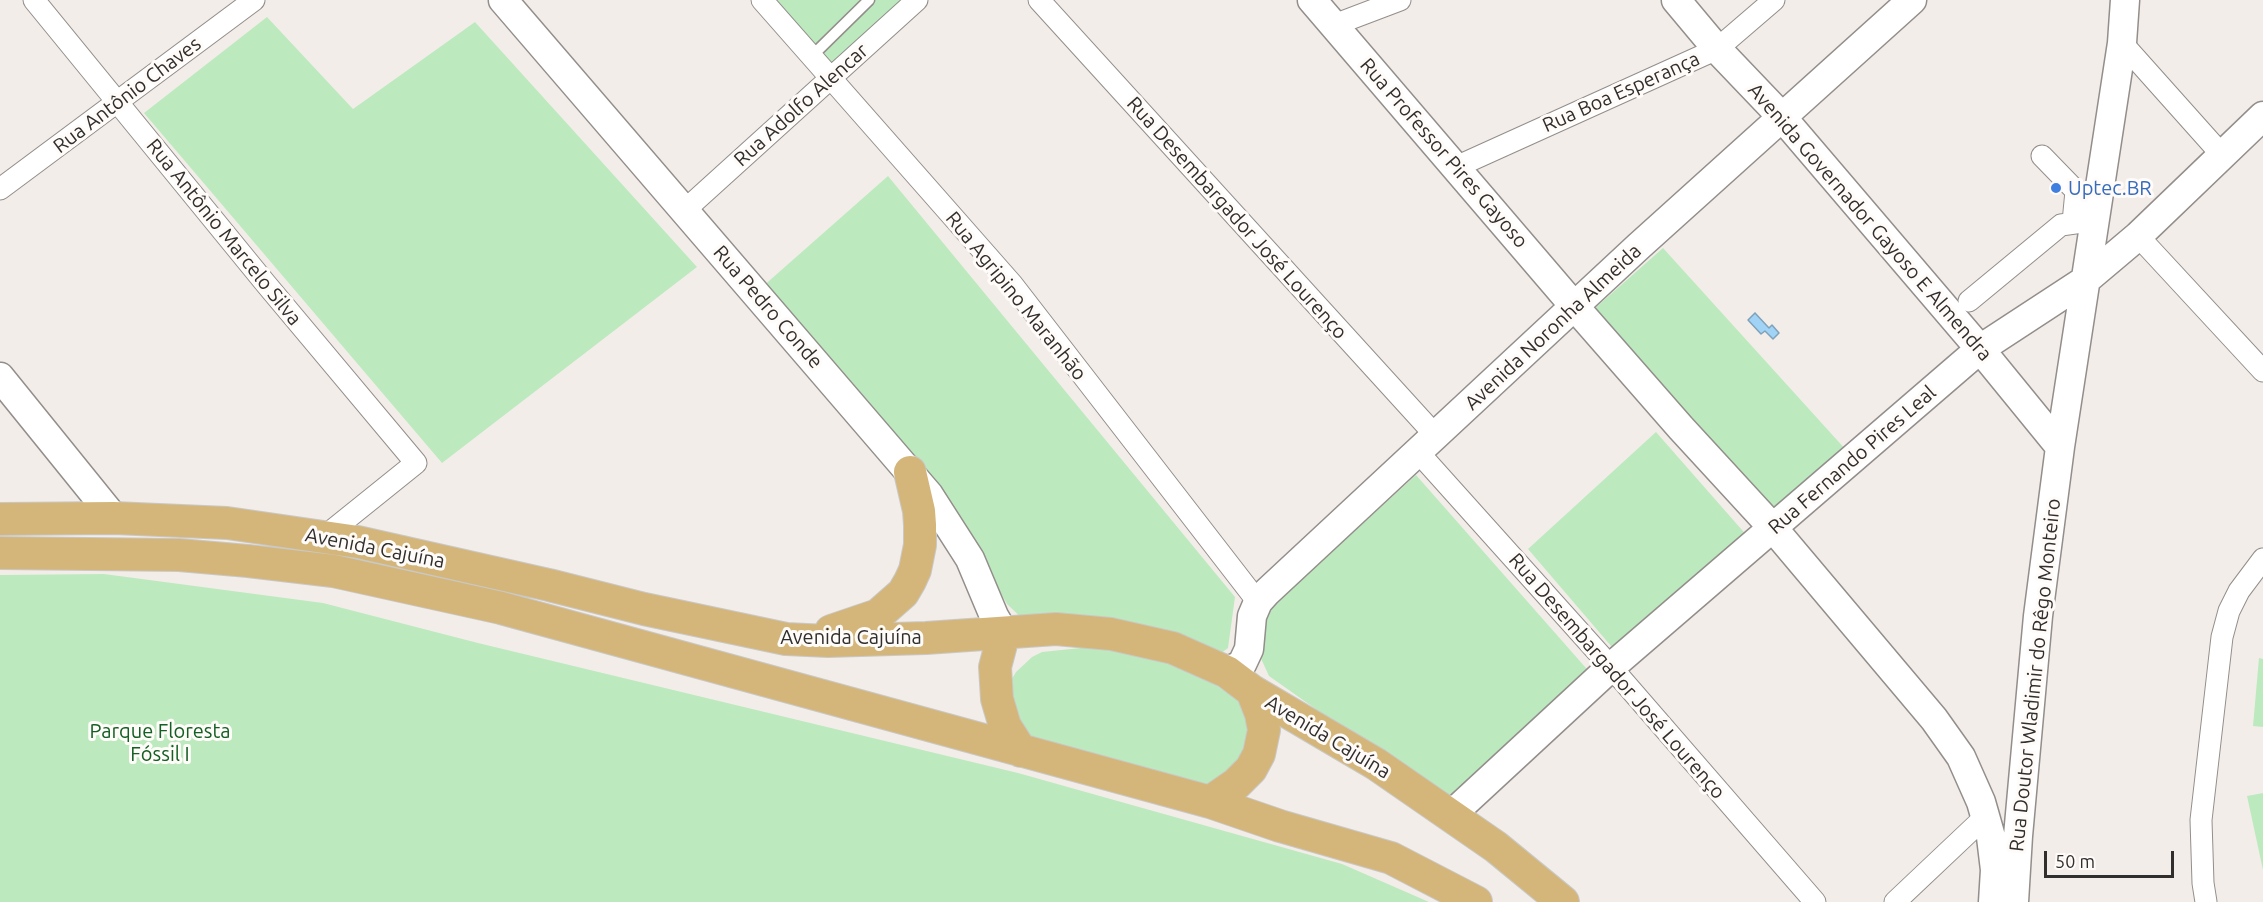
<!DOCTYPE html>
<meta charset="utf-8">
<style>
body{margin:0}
#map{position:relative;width:2263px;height:902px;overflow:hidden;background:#f3ede9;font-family:Ubuntu,sans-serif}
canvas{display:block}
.scale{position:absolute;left:2044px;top:851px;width:130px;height:27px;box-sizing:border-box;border:3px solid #312f2d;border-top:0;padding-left:8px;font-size:18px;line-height:21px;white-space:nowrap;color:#312f2d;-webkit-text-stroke:4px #fefbf9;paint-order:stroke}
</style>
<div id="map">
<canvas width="2263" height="902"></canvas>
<div class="scale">50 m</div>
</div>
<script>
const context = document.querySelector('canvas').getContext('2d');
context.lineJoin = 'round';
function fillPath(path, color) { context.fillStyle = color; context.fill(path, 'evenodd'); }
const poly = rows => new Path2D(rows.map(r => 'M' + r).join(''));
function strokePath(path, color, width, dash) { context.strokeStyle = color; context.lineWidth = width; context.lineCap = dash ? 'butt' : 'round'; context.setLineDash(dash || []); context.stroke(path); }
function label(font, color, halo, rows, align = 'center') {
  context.font = font + ' Ubuntu,sans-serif'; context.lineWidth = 6; context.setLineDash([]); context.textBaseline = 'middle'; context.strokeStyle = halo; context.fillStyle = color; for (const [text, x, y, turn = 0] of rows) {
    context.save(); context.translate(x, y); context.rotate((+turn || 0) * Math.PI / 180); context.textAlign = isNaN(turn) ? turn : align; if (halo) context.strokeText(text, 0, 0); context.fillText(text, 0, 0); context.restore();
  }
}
fillPath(poly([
 [769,0,903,0,827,67],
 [267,17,353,109,475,22,697,267,442,463,144,113],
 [888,176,1235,597,1228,648,1220,654,1030,626,1007,604,974,547,761,288],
 [1663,248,1847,451,1776,513,1594,309],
 [1656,432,1749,538,1617,653,1528,549],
 [1416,475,1593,676,1446,801,1269,676,1258,652,1260,617],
 [104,574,323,603,478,643,1018,773,1342,864,1429,902,0,902,0,575],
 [1090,647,1114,649,1160,658,1203,676,1242,703,1248,713,1252,747,1208,790,1017,733,1010,682,1016,672,1032,657,1042,652],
 [2259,658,2263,659,2263,727,2253,726],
 [2263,793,2263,870,2247,796]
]), '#bceabe');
const water = poly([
 [1755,313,1769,328,1772,325,1779,333,1773,339,1765,331,1761,334,1748,320,1755,313]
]);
fillPath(water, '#a1d3f6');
strokePath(water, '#7fa2ba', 1.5);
const lane = poly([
 [811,57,869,0]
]);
const street = poly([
 [34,0,266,284,416,463,324,537],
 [762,0,1012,284,1258,602],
 [1039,0,1436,436],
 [1334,25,1400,0],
 [2122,43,2222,155],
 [2042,156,2076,191,2073,222],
 [1456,167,1717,49,1774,0],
 [0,189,254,0],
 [685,210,917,0],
 [2138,236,2263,371],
 [1969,301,2061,225,2096,220],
 [1418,452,1611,667,1815,902],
 [1895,902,1986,816],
 [2206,902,2203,883,2201,820,2222,637,2229,611,2239,591,2263,559]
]);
const secondary = poly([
 [503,0,929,495,970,559,994,616,1004,633],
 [1312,0,1575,307,1681,428,1773,528,1934,719,1961,757,1981,802,1991,837,1995,870,1993,902],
 [1676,0,1717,49,1781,116,1980,349,2060,447],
 [0,377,114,518],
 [1227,672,1242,664,1249,649,1252,616,1258,602,1267,592,1639,246,1912,0],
 [1451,815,1611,667,1980,349,2087,279,2138,236,2263,116],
 [2014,902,2018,836,2038,616,2060,447,2122,43,2125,0]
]);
const primary = poly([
 [0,519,114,518,227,523,358,542,549,585,644,609,786,639,828,641,926,638,1056,629,1111,634,1173,648,1227,672,1252,691,1376,764,1496,847,1563,902],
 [0,553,179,555,248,561,333,571,501,608,1210,802,1280,826,1391,858,1476,902],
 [831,631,878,615,903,593,910,581,915,570,920,545,920,525,919,511,910,472],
 [1004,633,995,667,997,699,1005,726,1021,751],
 [1210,802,1236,784,1251,769,1259,754,1264,730,1261,714,1252,691]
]);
strokePath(lane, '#938e8b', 13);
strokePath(street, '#938e8b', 23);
strokePath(secondary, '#938e8b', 31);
strokePath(primary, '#c9c9c8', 34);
strokePath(lane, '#fff', 10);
strokePath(street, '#fff', 21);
strokePath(secondary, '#fff', 28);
strokePath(primary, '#d4b67b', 32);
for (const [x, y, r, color] of [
 [2056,188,6,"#3f7fe0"]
]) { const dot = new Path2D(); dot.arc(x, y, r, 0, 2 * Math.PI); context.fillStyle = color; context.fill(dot); strokePath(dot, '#fefbf9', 2); }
label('20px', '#312f2d', '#fefbf9', [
 ["Rua Boa Esperança",1621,92,-24],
 ["Rua Antônio Chaves",127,95,-37],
 ["Rua Adolfo Alencar",801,105,-42],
 ["Rua Professor Pires Gayoso",1444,153,49],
 ["Rua Desembargador José Lourenço",1237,218,48],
 ["Avenida Governador Gayoso E Almendra",1870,222,49],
 ["Rua Antônio Marcelo Silva",224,232,51],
 ["Rua Agripino Maranhão",1016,296,51],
 ["Rua Pedro Conde",768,307,49],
 ["Avenida Noronha Almeida",1553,327,-43],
 ["Rua Fernando Pires Leal",1852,460,-41],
 ["Avenida Cajuína",375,548,11],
 ["Avenida Cajuína",851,637],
 ["Rua Doutor Wladimir do Rêgo Monteiro",2035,675,-84],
 ["Rua Desembargador José Lourenço",1617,676,49],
 ["Avenida Cajuína",1328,737,31]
]);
label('20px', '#366cbe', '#fefbf9', [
 ["Uptec.BR",2068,188]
], 'left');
label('20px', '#126023', '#fefbf9', [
 ["Parque Floresta",160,731],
 ["Fóssil I",160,754]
]);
</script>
